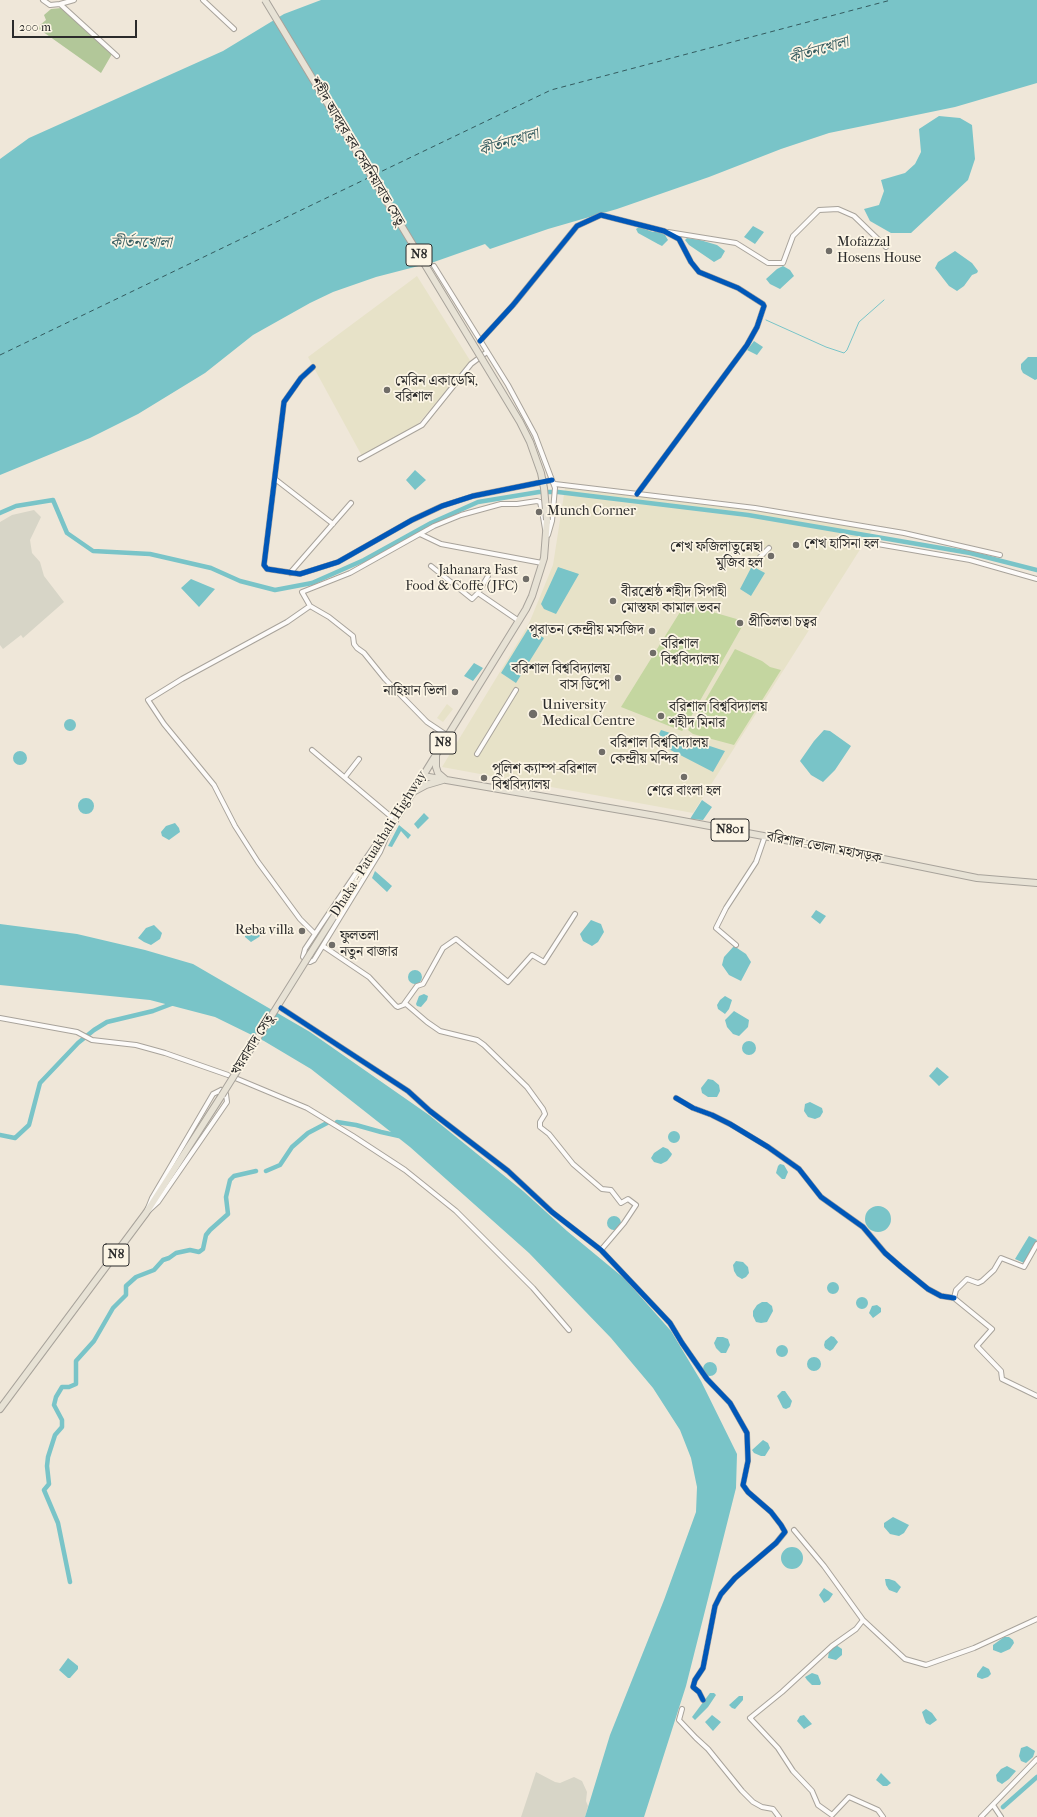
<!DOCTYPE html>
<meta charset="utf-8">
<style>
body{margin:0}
#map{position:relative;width:1037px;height:1817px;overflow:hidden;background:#efe7d9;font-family:"IM FELL French Canon",serif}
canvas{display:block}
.scale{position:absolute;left:12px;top:20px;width:125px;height:18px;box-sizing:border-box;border:2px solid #2b2b2b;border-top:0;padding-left:5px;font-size:12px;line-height:14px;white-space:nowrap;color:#2b2b2b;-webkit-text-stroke:3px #fcf5e5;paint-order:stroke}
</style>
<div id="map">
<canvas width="1037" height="1817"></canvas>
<div class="scale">200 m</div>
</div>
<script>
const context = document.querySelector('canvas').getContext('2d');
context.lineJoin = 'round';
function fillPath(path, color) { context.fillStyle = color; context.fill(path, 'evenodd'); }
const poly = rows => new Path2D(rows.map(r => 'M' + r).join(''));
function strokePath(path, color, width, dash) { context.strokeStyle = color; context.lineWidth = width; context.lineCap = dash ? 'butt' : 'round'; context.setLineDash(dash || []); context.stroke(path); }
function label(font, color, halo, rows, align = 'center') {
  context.font = font + ' "IM FELL French Canon","Noto Serif Bengali",serif'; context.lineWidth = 3.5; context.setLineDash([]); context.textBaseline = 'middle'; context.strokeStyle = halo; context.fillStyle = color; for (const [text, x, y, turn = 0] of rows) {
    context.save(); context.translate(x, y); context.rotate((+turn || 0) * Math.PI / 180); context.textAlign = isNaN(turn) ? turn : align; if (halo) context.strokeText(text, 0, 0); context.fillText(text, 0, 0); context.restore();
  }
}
fillPath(poly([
 [417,276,471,362,418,424,362,456,308,357],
 [565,488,751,509,873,529,693,813,442,767,523,634,530,621,553,565],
 [447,704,453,709,443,722,437,718]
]), '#e7e2c8');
fillPath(poly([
 [34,510,41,517,30,540,32,553,40,562,44,576,64,602,23,638,21,635,3,649,0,645,0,522,12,515],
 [536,1772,555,1782,560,1783,574,1777,582,1781,587,1792,586,1801,588,1806,585,1817,521,1817]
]), '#d7d5c7');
fillPath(poly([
 [685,604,740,620,744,623,684,729,682,731,621,707],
 [735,649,762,661,770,667,781,670,734,745,693,734,688,730]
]), '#c4d6a0');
fillPath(poly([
 [61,8,112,54,101,73,39,29,40,25,46,20,44,15,51,9]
]), '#b2c799');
fillPath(poly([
 [321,0,1037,0,1037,83,955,107,829,133,781,149,709,177,617,209,548,229,490,249,485,244,434,262,376,277,333,292,310,303,253,335,205,373,138,414,90,438,0,475,0,159,29,138,223,51,284,14],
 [939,116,960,118,972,125,975,159,968,180,911,233,891,233,870,221,864,209,879,205,884,191,881,180,905,173,915,164,921,152,919,129],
 [753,226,764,232,755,244,744,237],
 [639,227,653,232,658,231,665,235,668,240,662,246,658,244,638,233,636,229],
 [687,238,700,240,717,245,725,251,721,258,714,262,689,245,685,240],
 [955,251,972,263,978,271,977,273,972,275,964,286,957,291,949,286,935,268,938,262],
 [783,266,790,270,794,276,780,289,770,284,766,279,777,269],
 [754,341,763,347,757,355,747,350],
 [1028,357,1037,357,1037,379,1035,380,1023,373,1021,369,1021,364],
 [415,470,426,480,415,490,406,480],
 [752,566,765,573,751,596,740,589],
 [558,567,579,574,556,614,544,609,541,604],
 [191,579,215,589,199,607,181,588],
 [528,629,544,638,516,683,501,673],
 [474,663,483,668,473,681,464,676],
 '64 725a6 6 0 1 1 12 0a6 6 0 1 1-12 0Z',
 [661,730,725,751,713,772,655,742],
 [824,730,830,731,851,746,835,770,823,782,811,775,800,761,814,741],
 '13 758a7 7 0 1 1 14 0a7 7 0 1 1-14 0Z',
 '78 806a8 8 0 1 1 16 0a8 8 0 1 1-16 0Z',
 [702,800,712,807,703,820,690,819],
 [424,813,429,818,418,829,414,824],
 [175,823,179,828,180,832,169,840,162,836,161,832,166,826],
 [399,825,411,835,408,839,401,831,392,847,388,846],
 [375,871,392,886,387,892,372,878],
 [816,910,826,916,820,924,811,917],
 [591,920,601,924,604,932,598,942,592,946,583,941,580,934],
 [0,924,77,934,145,950,193,964,310,1032,429,1115,523,1191,567,1231,625,1279,671,1331,701,1381,737,1454,736,1488,686,1686,644,1817,585,1817,610,1735,664,1600,696,1512,697,1487,691,1458,680,1430,653,1388,611,1338,529,1253,410,1147,311,1069,264,1041,215,1017,150,1000,0,985],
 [254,924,262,933,259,937,251,942,245,937,245,931,248,927],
 [154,925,162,933,160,939,151,945,144,942,138,938,146,928],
 [734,946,746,954,751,962,741,981,729,975,722,965,724,957],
 '408 977a7 7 0 1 1 14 0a7 7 0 1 1-14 0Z',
 [424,994,428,996,427,1000,421,1007,417,1006,416,1004,419,996],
 [725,996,732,1000,729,1009,725,1014,718,1009,717,1005,720,1000],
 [734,1011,749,1020,748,1027,739,1036,733,1034,727,1027,725,1020],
 '742 1048a7 7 0 1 1 14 0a7 7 0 1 1-14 0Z',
 [937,1067,949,1077,939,1086,929,1076],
 [708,1079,713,1080,719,1085,720,1091,717,1097,708,1097,702,1093,701,1088],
 [810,1102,822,1108,823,1112,820,1117,815,1119,808,1117,804,1111,805,1104],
 '668 1137a6 6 0 1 1 12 0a6 6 0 1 1-12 0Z',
 [663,1147,668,1149,672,1154,671,1156,667,1161,661,1164,654,1162,651,1158,654,1153],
 [780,1164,784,1165,788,1172,785,1179,782,1179,776,1173,778,1166],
 '865 1219a13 13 0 1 1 26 0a13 13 0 1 1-26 0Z',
 '607 1223a7 7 0 1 1 14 0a7 7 0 1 1-14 0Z',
 [1029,1236,1037,1240,1024,1263,1015,1259],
 [736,1261,743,1262,748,1267,749,1273,746,1277,742,1279,737,1276,734,1271,733,1265],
 '827 1288a6 6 0 1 1 12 0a6 6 0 1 1-12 0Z',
 '856 1303a6 6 0 1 1 12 0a6 6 0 1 1-12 0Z',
 [762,1302,767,1302,772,1306,773,1311,767,1322,761,1323,756,1322,753,1316,753,1311,757,1305],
 [877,1305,881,1308,881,1312,873,1318,869,1313,872,1306],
 [831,1336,834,1337,838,1342,833,1349,830,1351,825,1348,824,1345,825,1341],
 [717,1337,723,1337,728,1339,730,1345,726,1353,721,1353,716,1348,714,1343],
 '776 1351a6 6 0 1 1 12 0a6 6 0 1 1-12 0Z',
 '807 1364a7 7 0 1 1 14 0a7 7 0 1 1-14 0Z',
 '703 1369a7 7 0 1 1 14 0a7 7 0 1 1-14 0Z',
 [782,1391,785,1391,792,1401,790,1407,786,1409,783,1408,777,1396],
 [763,1440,768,1443,770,1448,765,1456,761,1456,754,1453,752,1450],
 [893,1517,909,1525,904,1533,899,1536,890,1534,884,1527,884,1523],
 '781 1558a11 11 0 1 1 22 0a11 11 0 1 1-22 0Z',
 [885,1579,889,1579,895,1581,901,1587,897,1593,889,1590,886,1585],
 [824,1588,833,1594,829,1600,824,1603,819,1595],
 [1004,1637,1009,1637,1013,1640,1014,1643,1010,1649,1001,1653,993,1650,993,1645],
 [836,1645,842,1649,842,1655,836,1660,828,1658,829,1651],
 [68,1658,78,1666,78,1669,70,1678,68,1678,59,1670],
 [983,1666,989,1669,991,1674,988,1677,982,1679,977,1677,977,1674],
 [812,1673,818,1675,821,1683,820,1685,812,1685,807,1680,805,1677],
 [710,1693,714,1693,716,1695,708,1707,695,1720,692,1717],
 [739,1696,743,1696,743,1700,735,1709,732,1708,729,1705],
 [926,1709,932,1713,937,1720,930,1725,926,1723,924,1718,922,1712],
 [712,1715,721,1722,713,1731,705,1722],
 [804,1715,812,1724,804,1729,797,1721,800,1716],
 [1027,1746,1035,1751,1033,1757,1026,1763,1021,1761,1019,1756,1021,1748],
 [1007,1766,1016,1771,1009,1779,1002,1784,997,1781,996,1775,1001,1769],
 [881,1773,891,1783,887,1786,883,1786,876,1780]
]), '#79c4c8');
strokePath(poly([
 [766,320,826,347,844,353,847,350,859,322,884,300]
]), '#79c4c8', 1);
strokePath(poly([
 [0,513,16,506,53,500,67,533,93,551,150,554,211,568,240,581,275,590,312,583,364,560,431,523,478,502,539,492,558,492,748,515,970,553,1037,570],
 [337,1122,356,1125,381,1132,399,1136],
 [0,1135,15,1138,29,1125,40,1083,78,1043,94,1030,107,1022,153,1011,174,1003],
 [266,1171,280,1165,292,1147,308,1133,327,1123],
 [70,1582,58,1523,44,1490,49,1484,47,1466,48,1457,55,1435,62,1427,62,1420,54,1405,56,1397,62,1387,69,1387,76,1384,76,1361,94,1341,113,1308,126,1295,126,1286,136,1277,154,1270,163,1260,169,1258,176,1253,190,1250,199,1252,203,1249,206,1235,210,1230,228,1214,226,1197,230,1180,234,1176,256,1171],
 [1003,1807,1037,1777]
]), '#79c4c8', 4.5);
strokePath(poly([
 [374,175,551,90,891,0],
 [0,355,370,177]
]), '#345b5f', 1, [5, 4]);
const minor = poly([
 [43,0,50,5,60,4,117,56],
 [203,0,234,29],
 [60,4,74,0],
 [668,232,736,243,768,263,783,263,793,236,819,210,838,209,854,216,886,247],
 [434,266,508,385,535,435,555,488,552,521,548,535],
 [480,341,513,305,577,226,601,215,664,231,679,239,691,262,699,272,738,288,763,304,764,306,757,327,747,345,637,494],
 [313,367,301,378,284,402,264,565,267,569,300,574,338,562,412,520,442,506,473,496,552,480],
 [360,459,422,425,471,364,487,352],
 [275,479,333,524],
 [555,484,755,508,904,533,1000,555],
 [420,534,441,544,542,563],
 [866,542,970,560,1037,579],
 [760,557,769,548],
 [431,566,472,599,478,593,519,621],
 [290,573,351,503],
 [478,593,488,576],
 [310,606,287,622,182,679,148,700,164,724,214,785,235,826,258,862,300,919,315,934],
 [448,736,427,722,385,679,364,653,357,648,354,644,353,636,329,617,310,606,302,592,350,573,434,526,461,515,501,504,517,504,537,501,540,502,542,511,545,529],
 [312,750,395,820],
 [477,754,516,690],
 [345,777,359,759],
 [391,826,380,852,314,960,310,962,303,957,305,949,321,925,373,848,391,826],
 [736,945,716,928,726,908,756,862,765,836],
 [323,946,369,977,396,1006,398,1007,406,1004,427,1022,440,1031,477,1040,484,1045,527,1087,543,1109,545,1114,540,1122,540,1127,549,1134,573,1164,602,1189,611,1190,621,1203,628,1199,636,1205,624,1223,601,1250],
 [404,1004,417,986,423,984,443,948,456,939,508,982,532,955,544,962,575,914],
 [281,1008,408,1091,430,1111,508,1171,552,1212,601,1250,670,1323,682,1343,707,1379,730,1403,747,1433,748,1461,743,1485,748,1492,771,1512,781,1525,785,1532,776,1543,735,1578,721,1594,715,1606,703,1668,695,1680,693,1687,699,1692,703,1700],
 [0,1018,77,1032,92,1040,136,1045,165,1053,228,1075,307,1108,353,1136,405,1170,456,1211,533,1288,569,1330],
 [221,1090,226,1094,227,1102,158,1202,146,1213,152,1198,213,1094,221,1090],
 [676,1098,693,1108,712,1115,730,1124,768,1147,799,1169,821,1197,863,1227,885,1253,901,1267,928,1289,941,1296,954,1298],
 [1037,1244,1024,1267,1001,1258,994,1270,982,1281,978,1283,967,1279,956,1290,954,1298,992,1329,977,1346,1001,1371,1002,1379,1037,1396],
 [794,1530,824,1566,863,1620],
 [682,1709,679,1720,696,1738,708,1749,742,1791,753,1802,762,1807,773,1809,779,1817],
 [993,1805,1001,1817],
 [883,1817,878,1810,849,1797,832,1815,818,1805,812,1791,793,1771,778,1748,750,1718,782,1692,832,1646,856,1629,863,1620,905,1659,926,1665,974,1648,1037,1619],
 [981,1817,1037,1759]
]);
const trunk = poly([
 [436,756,436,767,438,773,445,779],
 [423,776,656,816,844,851,977,878,1037,883],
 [413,792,426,785,443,780],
 [310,954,413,792,526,609,532,596,544,558,547,520],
 [0,1409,146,1213,222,1095]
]);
strokePath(minor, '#a8a39b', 6);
strokePath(trunk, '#a8a39b', 8);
strokePath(minor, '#fdfbf9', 4);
strokePath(trunk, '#e7e2d5', 6);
const trunkBridge = poly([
 [265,0,520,422,530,442,541,473,544,488,547,520],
 [222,1095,310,954]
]);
strokePath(trunkBridge, '#a8a39b', 8, []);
strokePath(trunkBridge, '#e7e2d5', 6);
strokePath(poly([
 [480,341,513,305,577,226,601,215,664,231,679,239,691,262,699,272,738,288,763,304,764,306,757,327,747,345,637,494],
 [313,367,301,378,284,402,264,565,267,569,300,574,338,562,412,520,442,506,473,496,552,480],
 [281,1008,408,1091,430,1111,508,1171,552,1212,601,1250,670,1323,682,1343,707,1379,730,1403,747,1433,748,1461,743,1485,748,1492,771,1512,781,1525,785,1532,776,1543,735,1578,721,1594,715,1606,703,1668,695,1680,693,1687,699,1692,703,1700],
 [676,1098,693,1108,712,1115,730,1124,768,1147,799,1169,821,1197,863,1227,885,1253,901,1267,928,1289,941,1296,954,1298]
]), '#0057b8', 5);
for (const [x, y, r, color] of [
 [829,251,4,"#706d68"],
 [387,390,4,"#706d68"],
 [539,512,4,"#706d68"],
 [796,545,4,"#706d68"],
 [771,556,4,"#706d68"],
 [526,579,4,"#706d68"],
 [613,601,4,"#706d68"],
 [740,623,4,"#706d68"],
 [652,631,4,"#706d68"],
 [653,653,4,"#706d68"],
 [618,678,4,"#706d68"],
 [455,692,4,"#706d68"],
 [533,714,5,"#706d68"],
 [661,716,4,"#706d68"],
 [602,752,4,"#706d68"],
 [684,777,4,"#706d68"],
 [484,778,4,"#706d68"],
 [302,931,4,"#706d68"],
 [332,945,4,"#706d68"]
]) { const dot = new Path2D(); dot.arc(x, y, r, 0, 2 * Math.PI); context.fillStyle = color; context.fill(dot); strokePath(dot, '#fcf5e5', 1.5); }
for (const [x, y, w] of [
 [419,255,26],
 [443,743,26],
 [730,830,38],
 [116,1255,26]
]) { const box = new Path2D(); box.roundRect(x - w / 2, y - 11, w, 22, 3); context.fillStyle = '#fcf5e5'; context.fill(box); strokePath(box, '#2b2b2b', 1); }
label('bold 13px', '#2b2b2b', null, [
 ["N8",419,255],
 ["N8",443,743],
 ["N801",730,830],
 ["N8",116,1255]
]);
label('14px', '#2b2b2b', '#fcf5e5', [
 ["শহীদ আবদুর রব সেরনিয়াবাত সেতু",357,152,59],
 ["Dhaka - Patuakhali Highway",379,844,-58],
 ["বরিশাল-ভোলা মহাসড়ক",824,848,11],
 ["খয়রাবাদ সেতু",253,1045,-58]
]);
label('14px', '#2b2b2b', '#fcf5e5', [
 ["Mofazzal",837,243],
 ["Hosens House",837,259],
 ["মেরিন একাডেমি,",395,382],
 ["বরিশাল",395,398],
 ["Munch Corner",547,512],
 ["শেখ হাসিনা হল",804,545],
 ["শেখ ফজিলাতুন্নেছা",763,548,"right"],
 ["মুজিব হল",763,564,"right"],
 ["Jahanara Fast",518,571,"right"],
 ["Food & Coffe (JFC)",518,587,"right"],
 ["বীরশ্রেষ্ঠ শহীদ সিপাহী",621,593],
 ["মোস্তফা কামাল ভবন",621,609],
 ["প্রীতিলতা চত্বর",748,623],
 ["পুরাতন কেন্দ্রীয় মসজিদ",644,631,"right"],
 ["বরিশাল",661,645],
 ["বিশ্ববিদ্যালয়",661,661],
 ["বরিশাল বিশ্ববিদ্যালয়",610,670,"right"],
 ["বাস ডিপো",610,686,"right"],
 ["নাহিয়ান ভিলা",447,692,"right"],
 ["University",542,706],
 ["Medical Centre",542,722],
 ["বরিশাল বিশ্ববিদ্যালয়",669,708],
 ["শহীদ মিনার",669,724],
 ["বরিশাল বিশ্ববিদ্যালয়",610,744],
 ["কেন্দ্রীয় মন্দির",610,760],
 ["পুলিশ ক্যাম্প-বরিশাল",492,770],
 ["বিশ্ববিদ্যালয়",492,786],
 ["শেরে বাংলা হল",684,792,"center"],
 ["Reba villa",294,931,"right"],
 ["ফুলতলা",340,937],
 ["নতুন বাজার",340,953]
], 'left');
label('italic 15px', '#345b5f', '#fcf5e5', [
 ["কীর্তনখোলা",819,51,-17],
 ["কীর্তনখোলা",509,143,-17],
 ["কীর্তনখোলা",141,243]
]);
</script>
